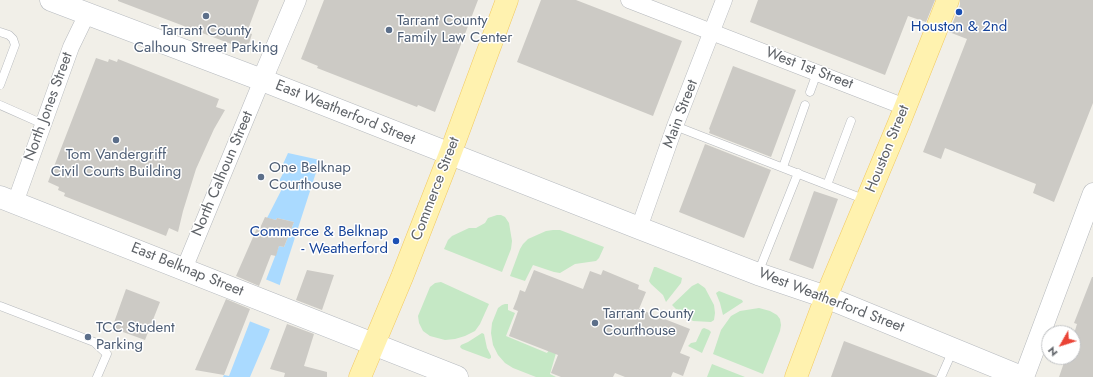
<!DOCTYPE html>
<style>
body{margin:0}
#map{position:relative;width:1093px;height:377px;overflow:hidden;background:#f1efe8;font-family:Jost,sans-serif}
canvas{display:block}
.north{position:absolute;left:1041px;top:325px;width:40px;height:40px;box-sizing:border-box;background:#fff;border:1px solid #bfc1c3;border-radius:50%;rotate:231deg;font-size:11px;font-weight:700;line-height:16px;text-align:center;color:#5f6368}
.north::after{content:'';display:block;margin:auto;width:14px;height:18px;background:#ea4335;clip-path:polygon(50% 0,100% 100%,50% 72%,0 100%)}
</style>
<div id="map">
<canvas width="1093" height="377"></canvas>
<div class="north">N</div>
</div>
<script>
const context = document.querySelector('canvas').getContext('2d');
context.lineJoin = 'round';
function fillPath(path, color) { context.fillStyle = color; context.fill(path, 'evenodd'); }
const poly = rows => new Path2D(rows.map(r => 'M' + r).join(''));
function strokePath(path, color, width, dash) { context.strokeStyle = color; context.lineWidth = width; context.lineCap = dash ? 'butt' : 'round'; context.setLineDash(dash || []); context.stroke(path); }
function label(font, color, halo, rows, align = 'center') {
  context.font = font + ' Jost,sans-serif'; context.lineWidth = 3; context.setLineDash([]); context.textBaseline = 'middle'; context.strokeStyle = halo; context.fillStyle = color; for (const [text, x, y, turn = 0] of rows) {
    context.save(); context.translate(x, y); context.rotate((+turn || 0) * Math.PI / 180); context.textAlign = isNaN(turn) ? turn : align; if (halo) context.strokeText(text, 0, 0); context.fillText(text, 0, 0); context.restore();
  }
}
fillPath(poly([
 [497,215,501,215,505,217,509,223,512,241,511,249,502,272,444,249,448,240,452,236,469,228,476,228,485,223,488,218],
 [553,230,560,230,604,247,599,258,596,261,575,264,560,273,554,272,533,265,525,281,510,276,520,249,523,244,528,239,546,231],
 [654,267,656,267,682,278,681,283,666,302,663,295,651,284,649,281],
 [441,282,489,304,480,324,475,331,465,336,455,339,445,340,430,336,423,331,419,323,418,316,430,287,435,283],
 [698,283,705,288,714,305,715,313,714,320,711,322,693,321,677,310,672,305,692,286],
 [719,291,742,300,743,302,723,315,720,303,716,293],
 [505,304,508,304,508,310,515,313,506,336,547,353,549,350,556,353,550,374,556,377,536,377,513,368,505,363,498,355,493,345,491,333,492,323,498,308,502,305],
 [759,308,770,311,777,315,780,319,781,325,780,331,763,374,713,354,721,330,731,316,740,311],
 [704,328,709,330,711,332,702,353,688,346,691,343,696,342,702,329],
 [482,333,484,334,487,348,491,356,491,358,489,359,462,349,460,347,461,345,468,342],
 [712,364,745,377,707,377]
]), '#c5e8c5');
fillPath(poly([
 [288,153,320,160,280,284,277,310,267,337,250,377,223,377,224,375,229,376,279,246,284,247,294,222,277,218,276,220,267,218,285,183,279,181,287,166,283,164]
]), '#aadaff');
fillPath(poly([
 [265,279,282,286,279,311,272,330,249,321]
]), '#f1efe8');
fillPath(poly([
 [118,0,259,0,247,32,252,34,247,50,118,1],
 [324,0,478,0,435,112,418,105,417,107,317,68,318,66,301,59],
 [541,0,576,0,682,41,653,116,517,62],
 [758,0,935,0,926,22,908,16,885,75,750,22],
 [960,0,1093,0,1093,103,1054,202,1033,193,1036,184,945,148,941,159,923,152,967,39,949,32,960,5],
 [96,58,108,62,109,59,117,62,118,59,219,99,216,107,225,110,214,129,196,169,183,211,178,232,169,228,166,236,64,196,65,193,58,190,59,187,48,182],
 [733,66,796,90,771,157,709,133,710,130,709,129],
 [705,144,771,170,744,238,679,212],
 [814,191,838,199,813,269,789,260],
 [265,217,276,220,277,218,294,222,284,247,279,246,276,256,271,255,259,286,236,276,257,228,260,228],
 [307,270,334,275,322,310,296,300],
 [534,270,583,289,590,271,601,275,603,270,639,285,638,289,646,292,639,309,690,329,680,353,690,357,683,376,673,372,671,377,625,377,615,373,613,377,561,377,551,373,558,355,509,336,518,311,513,309,517,299,520,290,525,292],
 [1092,277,1093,277,1093,377,1059,377,1066,357,1073,357,1073,337,1077,324,1074,323],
 [126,289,160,302,145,340,112,328],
 [226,299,250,309,224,375,195,370],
 [287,324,314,334,304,366,327,372,327,377,284,377,285,373,270,369],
 [844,341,936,376,936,377,831,377]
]), '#cccac5');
const service = poly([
 [0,32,9,35,13,39,15,45,0,85],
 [810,92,818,70],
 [0,105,43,124],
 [675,126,866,200],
 [783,167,805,105],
 [827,185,851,121],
 [758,273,798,173],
 [0,306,94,342,107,354,97,377],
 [941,377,953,350]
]);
const minor = poly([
 [629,0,905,107],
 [15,203,71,47,87,14],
 [639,228,675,126,724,0],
 [184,269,262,80]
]);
const tertiary = poly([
 [262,80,296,0],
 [1024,377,1093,193]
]);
const secondary = poly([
 [51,0,262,80,639,228,758,274,826,297,1021,377],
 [0,197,457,377]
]);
const primary = poly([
 [360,377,402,277,450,154,507,0],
 [796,377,826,297,899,123,948,0]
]);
strokePath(service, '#b5b8bc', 9);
strokePath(minor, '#b5b8bc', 17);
strokePath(tertiary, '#b5b8bc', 21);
strokePath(secondary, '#b6babf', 23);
strokePath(primary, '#f2c960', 23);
strokePath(service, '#fff', 8);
strokePath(minor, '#fff', 16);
strokePath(tertiary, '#fff', 20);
strokePath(secondary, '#fff', 22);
strokePath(primary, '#fff2af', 22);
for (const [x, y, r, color] of [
 [959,12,4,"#1a4fb4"],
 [206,16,4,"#5c6f8a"],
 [389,30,4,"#5c6f8a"],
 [116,140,4,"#5c6f8a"],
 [261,177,4,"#5c6f8a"],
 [396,241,4,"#1a4fb4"],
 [595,323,4,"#5c6f8a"],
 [88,337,4,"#5c6f8a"]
]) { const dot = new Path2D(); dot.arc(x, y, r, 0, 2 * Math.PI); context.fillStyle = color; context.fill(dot); strokePath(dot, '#fff', 1.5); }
label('15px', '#4e5e75', '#fff', [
 ["Tarrant County",397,21],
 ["Family Law Center",397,38],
 ["Tarrant County",206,31,"center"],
 ["Calhoun Street Parking",206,48,"center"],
 ["Tom Vandergriff",116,155,"center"],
 ["Civil Courts Building",116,172,"center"],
 ["One Belknap",269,168],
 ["Courthouse",269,185],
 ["Tarrant County",603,314],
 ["Courthouse",603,331],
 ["TCC Student",96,328],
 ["Parking",96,345]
], 'left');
label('15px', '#164399', '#fff', [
 ["Houston & 2nd",959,27],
 ["Commerce & Belknap",388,232,"right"],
 ["- Weatherford",388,249,"right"]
]);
label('15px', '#5f6368', '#fff', [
 ["West 1st Street",809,69,21],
 ["North Jones Street",49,107,-70],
 ["East Weatherford Street",345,113,22],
 ["Main Street",681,114,-69],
 ["Houston Street",888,149,-68],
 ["North Calhoun Street",223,174,-67],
 ["Commerce Street",436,189,-69],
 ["East Belknap Street",187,270,22],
 ["West Weatherford Street",831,301,21]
]);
</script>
